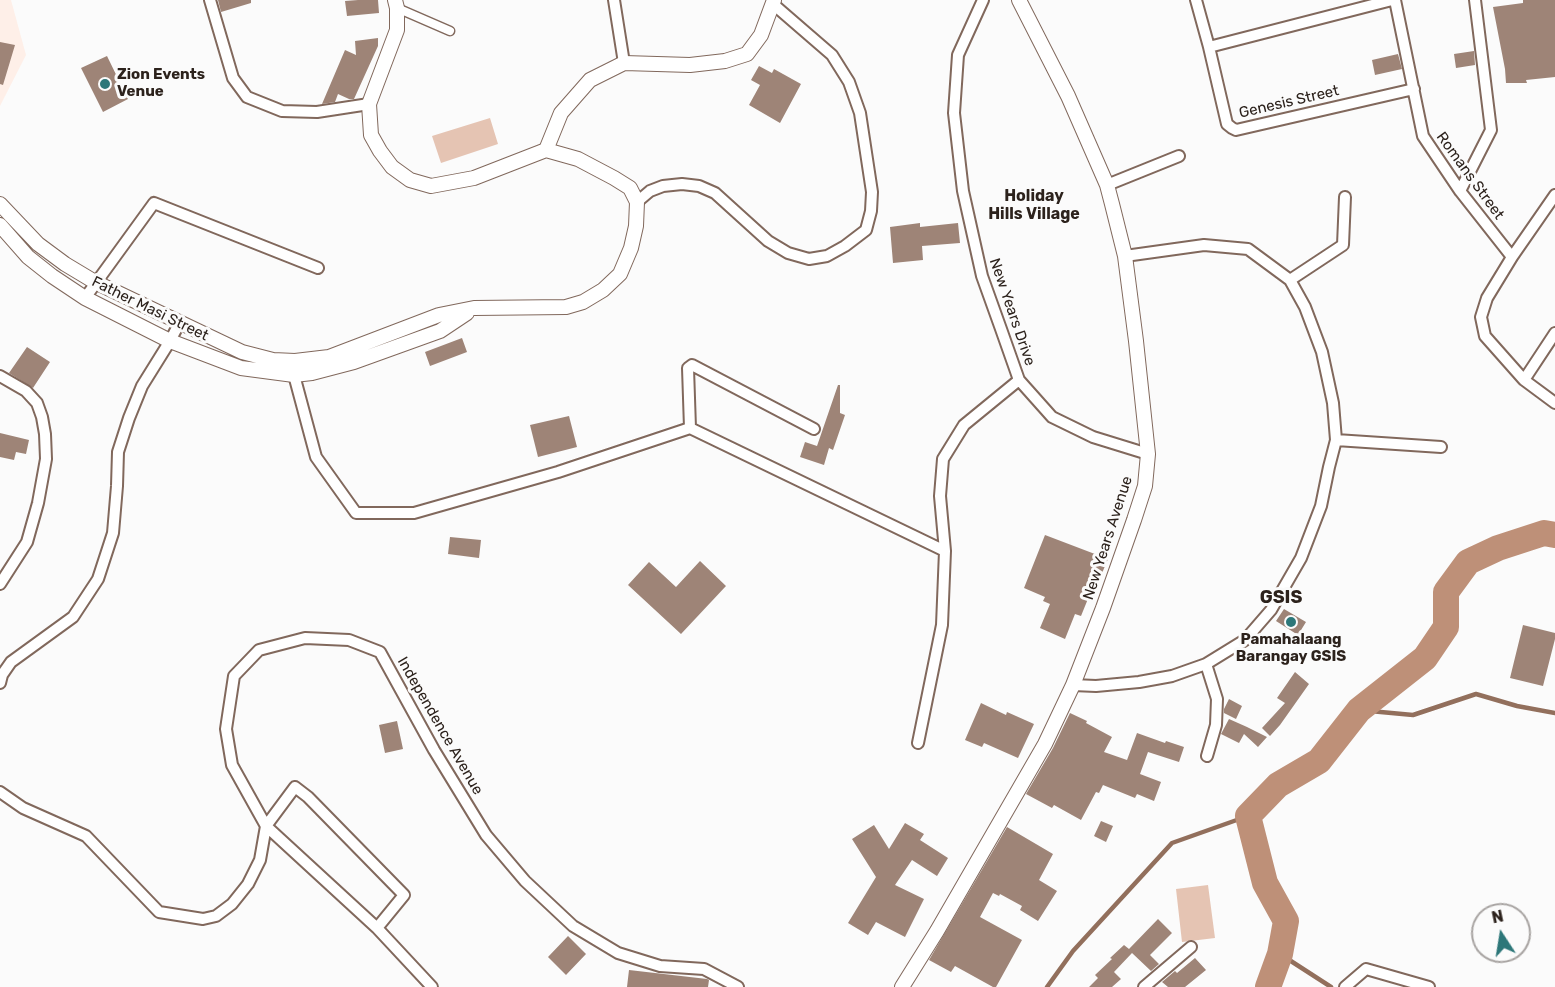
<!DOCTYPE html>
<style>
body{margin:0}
#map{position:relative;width:1555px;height:987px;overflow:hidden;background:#fbfbfb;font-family:Rubik,sans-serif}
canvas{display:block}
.north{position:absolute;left:1471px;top:903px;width:60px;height:60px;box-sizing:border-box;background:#fbfbfb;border:2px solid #a8a4a2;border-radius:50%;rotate:348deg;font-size:16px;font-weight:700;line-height:24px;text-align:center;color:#2c221c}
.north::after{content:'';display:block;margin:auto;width:21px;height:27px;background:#2d7779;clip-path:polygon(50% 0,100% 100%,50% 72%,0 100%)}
</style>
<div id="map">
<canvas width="1555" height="987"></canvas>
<div class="north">N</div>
</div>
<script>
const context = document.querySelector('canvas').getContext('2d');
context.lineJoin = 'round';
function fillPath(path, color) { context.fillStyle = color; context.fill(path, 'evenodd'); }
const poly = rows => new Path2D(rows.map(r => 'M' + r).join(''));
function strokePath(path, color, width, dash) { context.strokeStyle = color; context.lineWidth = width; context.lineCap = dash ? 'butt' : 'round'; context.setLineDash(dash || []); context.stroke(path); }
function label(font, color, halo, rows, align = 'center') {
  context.font = font + ' Rubik,sans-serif'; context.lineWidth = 6; context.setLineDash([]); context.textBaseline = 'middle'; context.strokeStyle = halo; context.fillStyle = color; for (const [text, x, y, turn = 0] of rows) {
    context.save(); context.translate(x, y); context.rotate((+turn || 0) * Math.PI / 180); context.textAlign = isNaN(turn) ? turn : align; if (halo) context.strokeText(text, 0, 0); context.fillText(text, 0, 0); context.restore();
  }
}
fillPath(poly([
 [0,0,11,0,26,55,0,106]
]), '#feefe8');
fillPath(poly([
 [490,118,498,144,441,163,432,136],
 [1208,885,1215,938,1182,942,1176,889]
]), '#e5c4b3');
strokePath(poly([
 [1359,710,1413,715,1476,694,1517,706,1555,713],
 [1280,954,1331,987],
 [1047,987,1073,951,1172,843,1248,816]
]), '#926f5c', 4.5);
strokePath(poly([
 [1268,987,1280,954,1286,921,1265,883,1248,816,1278,785,1319,761,1359,710,1425,658,1446,627,1446,592,1468,562,1498,548,1544,533,1555,535]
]), '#be9078', 26);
fillPath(poly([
 [218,0,251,0,251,3,221,12],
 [358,0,378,0,379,13,347,16,345,1],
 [1523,0,1555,0,1555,77,1526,80,1527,83,1506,83,1505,69,1493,7,1523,3],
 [378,38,378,46,354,99,349,99,338,94,335,102,322,104,345,50,356,55,355,41],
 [0,42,15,45,3,85,0,84],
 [1474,51,1475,65,1456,68,1454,54],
 [1398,54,1402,69,1375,75,1372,60],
 [107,56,128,99,103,112,81,68],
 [759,66,772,73,774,69,801,84,780,123,749,105,760,85,751,80],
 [920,223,920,227,958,223,960,243,922,246,923,260,893,263,890,227],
 [462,338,467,352,430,366,425,352],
 [27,347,50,362,33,388,9,373],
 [838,385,840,385,840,413,845,415,833,450,829,448,824,465,800,457,805,442,817,446],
 [569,416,577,447,538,457,530,425],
 [0,433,29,440,26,454,16,452,14,460,0,457],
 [1045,535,1108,559,1097,585,1094,584,1081,616,1075,614,1065,639,1040,628,1050,604,1043,601,1045,597,1024,588],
 [450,537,481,540,479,558,448,554],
 [700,561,726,586,681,634,628,585,649,562,676,587],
 [1284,609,1306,622,1298,635,1276,621],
 [1523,625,1555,633,1555,639,1543,686,1510,678],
 [1295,672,1309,684,1280,725,1270,736,1262,728,1285,703,1277,698],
 [1229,699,1242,706,1236,719,1224,713,1224,709],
 [981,703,1006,715,1007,712,1034,724,1018,758,984,743,982,747,965,740],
 [1070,713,1087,721,1086,723,1112,737,1104,752,1127,760,1137,733,1165,743,1166,741,1184,747,1179,762,1148,752,1140,774,1161,782,1154,801,1137,794,1135,798,1103,785,1099,793,1096,792,1081,820,1054,805,1052,808,1026,794,1053,748],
 [1229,719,1247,727,1267,737,1258,747,1244,734,1239,743,1221,734],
 [397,721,403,749,385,753,379,725],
 [1101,821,1113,826,1106,842,1094,836],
 [905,823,924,834,920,840,948,858,937,876,912,860,895,885,924,899,905,937,876,922,868,935,848,923,876,877,852,839,874,825,889,849],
 [1007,827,1053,854,1039,880,1057,891,1038,921,1020,910,1022,906,1000,894,999,896,993,893,980,917,1022,940,996,987,993,987,955,966,951,972,929,960],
 [1158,919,1172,933,1150,955,1159,964,1151,971,1132,953,1114,972,1121,979,1112,987,1089,987,1098,978,1095,975,1112,959,1110,958,1124,945,1129,949],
 [568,936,586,954,566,975,548,957],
 [1195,958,1206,970,1185,987,1168,987,1162,982,1175,971,1177,973],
 [629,970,707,979,709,980,708,987,627,987]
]), '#9e8477');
const pedestrian = poly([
 [397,8,450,31]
]);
const minor = poly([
 [210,0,233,78,247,97,282,111,317,112,369,104],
 [614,0,624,63],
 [983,0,958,55,954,113,963,191,982,276,1001,329,1019,380,1052,417,1093,437,1148,454],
 [1196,0,1209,47,1227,124,1232,128,1236,130,1414,89],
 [1395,0,1423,136,1460,191,1512,257],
 [1209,47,1392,0],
 [1107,185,1179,156],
 [1460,191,1491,130,1475,0],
 [1555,195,1512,257,1487,298,1481,317,1485,336,1524,380,1555,403],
 [637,202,650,191,663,186,682,184,699,186,715,193,768,241,788,253,809,259,827,256,845,246,866,230,871,211,872,192,860,113,849,82,832,55,773,4],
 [1290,280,1343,245,1345,197],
 [85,298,154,203,318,268],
 [295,368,294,375,316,457,356,513,414,513,558,472,690,428,945,551],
 [0,376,26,391,37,403,42,417,45,434,46,459,38,503,27,542,0,584],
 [1524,380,1555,333],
 [690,428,688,368,692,365,814,429],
 [1336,440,1441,447],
 [1206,664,1217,699,1216,725,1207,756],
 [0,683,2,675,11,662,73,617,98,579,113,533,117,486,118,452,129,418,142,386,170,341,180,322],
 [1073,685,1096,686,1139,682,1172,676,1206,664,1245,640,1271,610,1301,558,1321,506,1329,467,1336,440,1333,403,1322,352,1305,307,1290,280,1248,249,1204,245,1125,256],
 [918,743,942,625,945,551,940,496,943,459,964,425,1019,380],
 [0,792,23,808,86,836,159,912,203,919,216,916,232,904,248,884,260,860,266,826,232,765,226,729,234,676,259,650,305,638,349,640,380,652,434,750,486,835,525,881,573,926,618,953,660,966,704,969,738,987],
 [377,928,404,895,308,797,295,787,266,826,377,928,432,987],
 [1144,987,1191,947],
 [1345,987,1366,969,1429,987]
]);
const tertiary = poly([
 [546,150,561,113,590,80,624,63,690,65,725,61,747,54,761,35,774,0],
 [0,204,38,244,65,264,95,282,242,352,273,360,295,361,329,357,439,315,474,308,566,307,583,302,603,290,620,274,631,248,636,226,637,202,630,188,614,178,578,159,546,150,474,178,431,186,410,180,392,167,380,151,371,135,369,104,397,30,397,8,395,0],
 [0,225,28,257,52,276,85,298,170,341,241,368,294,375,312,373,354,362,440,331,467,313],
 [902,987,937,931,1045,744,1073,685,1103,608,1134,520,1145,486,1148,454,1136,341,1125,256,1112,204,1107,185,1068,96,1019,0]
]);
strokePath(pedestrian, '#81685c', 11);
strokePath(minor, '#81685c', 14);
strokePath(tertiary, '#81685c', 16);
strokePath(pedestrian, '#fff', 8);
strokePath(minor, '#fff', 10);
strokePath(tertiary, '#fff', 14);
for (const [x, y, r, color] of [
 [105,84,6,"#2d7779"],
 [1291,622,6,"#2d7779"]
]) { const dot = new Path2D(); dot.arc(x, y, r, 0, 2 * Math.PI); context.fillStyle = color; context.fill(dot); strokePath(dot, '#fbfbfb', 2); }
label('bold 15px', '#2c221c', '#fbfbfb', [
 ["Zion Events",117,75],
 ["Venue",117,92],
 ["Pamahalaang",1291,640,"center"],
 ["Barangay GSIS",1291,657,"center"]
], 'left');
label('15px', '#2c221c', '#fbfbfb', [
 ["Genesis Street",1289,102,-13],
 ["Romans Street",1470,176,54],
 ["Father Masi Street",150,309,26],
 ["New Years Drive",1012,312,71],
 ["New Years Avenue",1108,538,-72],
 ["Independence Avenue",440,726,60]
]);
label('bold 16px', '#2c221c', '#fbfbfb', [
 ["Holiday",1034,196],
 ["Hills Village",1034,214]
]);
label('bold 18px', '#2c221c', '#fbfbfb', [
 ["GSIS",1281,598]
]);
</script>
